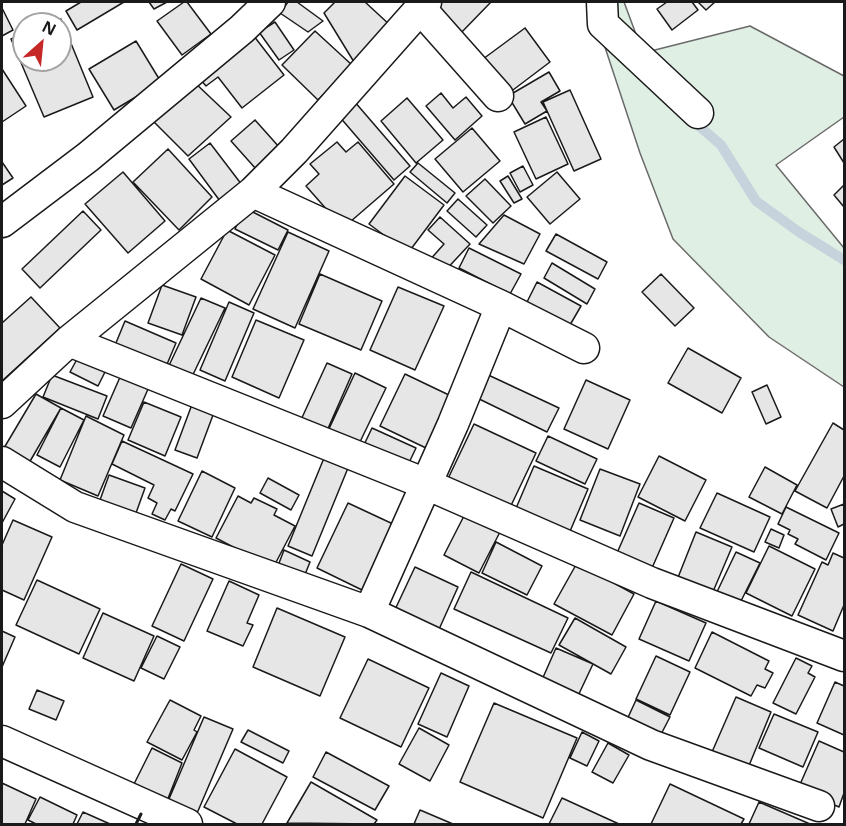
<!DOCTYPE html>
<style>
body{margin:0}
#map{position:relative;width:846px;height:826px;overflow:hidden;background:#fff;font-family:"Open Sans",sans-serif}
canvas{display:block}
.frame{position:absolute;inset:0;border:3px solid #1a1a1a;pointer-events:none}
.north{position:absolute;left:12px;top:12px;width:60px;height:60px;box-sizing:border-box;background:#fff;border:2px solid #a3a3a3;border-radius:50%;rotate:27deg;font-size:16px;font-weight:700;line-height:24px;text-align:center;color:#1a1a1a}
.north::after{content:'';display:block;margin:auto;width:21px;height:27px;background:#c62828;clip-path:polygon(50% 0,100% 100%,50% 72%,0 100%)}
</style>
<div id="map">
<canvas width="846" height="826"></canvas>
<div class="frame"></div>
<div class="north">N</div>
</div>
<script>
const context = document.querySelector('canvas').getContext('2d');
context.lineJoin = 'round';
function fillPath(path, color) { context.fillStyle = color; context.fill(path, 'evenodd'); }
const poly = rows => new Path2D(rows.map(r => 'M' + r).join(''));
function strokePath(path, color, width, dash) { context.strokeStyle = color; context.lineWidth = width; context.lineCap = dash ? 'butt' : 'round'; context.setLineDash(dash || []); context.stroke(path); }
const green = poly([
 [590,2,624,2,643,53,750,26,844,76,844,117,776,165,844,248,844,387,769,337,673,239,640,153,590,2]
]);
fillPath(green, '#e0efe3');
strokePath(green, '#6a6a6a', 1.5);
strokePath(poly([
 [691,119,721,145,756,201,799,232,844,260]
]), '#c6d2dc', 10);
const building = poly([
 [81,2,124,2,77,30,66,11,81,2],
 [149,2,167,2,154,9,149,2],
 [184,2,187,2,211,34,182,55,157,21,184,2],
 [288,2,297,2,323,21,308,32,280,13,288,2],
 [335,2,365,2,391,26,354,62,324,13,335,2],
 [439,2,491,2,458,36,431,10,439,2],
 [667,2,692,2,698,10,672,30,657,9,667,2],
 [698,2,715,2,706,10,698,2],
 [2,8,13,30,2,36,2,8],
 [61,19,93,97,44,117,11,39,24,34,24,60,60,60,60,24,49,24,61,19],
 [275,22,294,50,279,60,259,32,275,22],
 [525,28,550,62,509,93,483,59,525,28],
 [250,31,284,75,242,108,218,77,206,86,195,73,250,31],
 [315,31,352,65,318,100,282,65,315,31],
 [136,41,161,82,114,110,89,69,136,41],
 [2,69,26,106,2,122,2,69],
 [549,72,560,91,541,102,547,111,525,124,508,96,549,72],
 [193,81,231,117,188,156,153,121,193,81],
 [570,90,601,159,574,171,543,102,570,90],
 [441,93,453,108,466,97,482,116,455,140,426,106,441,93],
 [407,98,443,140,416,163,381,121,407,98],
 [354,101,410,166,394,180,338,115,354,101],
 [546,117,568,164,536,179,514,132,546,117],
 [255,120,280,148,256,169,231,141,255,120],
 [472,128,500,161,463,192,435,159,472,128],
 [844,139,844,163,834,147,844,139],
 [337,142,346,152,358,142,394,184,343,228,306,186,319,174,310,164,337,142],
 [210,143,242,185,220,201,189,159,210,143],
 [168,149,212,197,179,230,133,182,168,149],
 [2,162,13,178,2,185,2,162],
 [418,163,455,193,447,203,410,172,418,163],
 [523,166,533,185,520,192,510,173,523,166],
 [123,172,165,221,128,253,85,204,123,172],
 [557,172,580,199,550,224,527,197,557,172],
 [405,176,444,205,408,253,369,224,405,176],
 [508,176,522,199,514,203,500,181,508,176],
 [485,179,511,206,493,223,466,196,485,179],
 [844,185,844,207,834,195,844,185],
 [458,199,487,225,476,237,447,211,458,199],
 [245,208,288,230,278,250,235,229,245,208],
 [83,211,101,230,40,288,22,269,83,211],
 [504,215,540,234,524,264,479,244,504,215],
 [440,217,470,244,442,274,428,262,444,244,428,230,440,217],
 [227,230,275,255,249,305,201,279,227,230],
 [288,232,329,251,295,328,253,309,288,232],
 [556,234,607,262,598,279,546,251,556,234],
 [469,248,521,274,510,294,459,268,469,248],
 [552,263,595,289,587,304,544,278,552,263],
 [320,274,382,301,361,350,299,324,320,274],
 [661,274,694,308,675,326,642,292,661,274],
 [537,282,581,306,570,325,527,302,537,282],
 [162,285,196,297,182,335,148,323,162,285],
 [398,287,444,306,415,370,370,350,398,287],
 [31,297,60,328,2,381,2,323,31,297],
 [201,298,225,308,187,387,164,376,201,298],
 [229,302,254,313,225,381,200,370,229,302],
 [256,320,304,340,279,398,232,377,256,320],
 [125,321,176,343,162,376,111,355,125,321],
 [688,348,741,378,722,413,668,383,688,348],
 [82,350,109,364,98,386,70,372,82,350],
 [327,363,352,374,326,433,300,422,327,363],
 [124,368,152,380,131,428,103,416,124,368],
 [355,373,386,388,358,446,328,431,355,373],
 [484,373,559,408,547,432,473,396,484,373],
 [405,374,451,396,426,448,380,426,405,374],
 [52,375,107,396,98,419,43,397,52,375],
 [586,380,630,400,608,449,564,429,586,380],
 [767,385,781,417,766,424,752,392,767,385],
 [36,394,61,408,29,463,4,448,36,394],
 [194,399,216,407,197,458,175,450,194,399],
 [144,402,181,417,165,456,128,440,144,402],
 [61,408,84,420,60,467,37,455,61,408],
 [86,416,124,435,98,496,60,480,86,416],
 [833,423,844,430,844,476,827,508,795,491,833,423],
 [474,424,536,453,507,514,445,485,474,424],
 [372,428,416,448,406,469,362,449,372,428],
 [548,436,597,459,585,484,536,461,548,436],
 [122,441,193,474,175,511,171,509,165,520,152,514,157,503,148,498,154,485,112,464,122,441],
 [659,456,706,480,685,521,638,497,659,456],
 [324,458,348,468,312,556,288,546,324,458],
 [534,466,588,489,568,536,514,513,534,466],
 [765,467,797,485,782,514,749,497,765,467],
 [600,469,640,484,620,536,580,520,600,469],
 [202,471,235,488,212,537,178,521,202,471],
 [109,475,145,488,136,513,100,500,109,475],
 [268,478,299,495,291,510,260,493,268,478],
 [2,491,15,499,2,523,2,491],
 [717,493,770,517,754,552,700,528,717,493],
 [238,496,251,503,254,498,277,509,274,515,295,526,273,568,216,538,238,496],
 [348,503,393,524,362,590,317,568,348,503],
 [639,503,674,518,652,568,617,553,639,503],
 [844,504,844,524,838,527,831,509,844,504],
 [786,507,839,533,826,560,795,544,798,539,788,534,790,530,778,524,786,507],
 [466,512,501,530,479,573,444,555,466,512],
 [13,520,52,537,24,600,2,590,2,545,13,520],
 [771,529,784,535,779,548,765,542,771,529],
 [696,532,732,547,712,594,677,580,696,532],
 [496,542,542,566,527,595,482,573,496,542],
 [769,546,815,569,792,616,746,593,769,546],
 [284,550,310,562,302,582,276,571,284,550],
 [736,552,760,563,738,607,715,596,736,552],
 [833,553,844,558,844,605,833,631,798,615,822,562,828,565,833,553],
 [577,563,634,594,612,635,554,604,577,563],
 [181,564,213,579,184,641,152,626,181,564],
 [415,567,458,587,436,636,392,616,415,567],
 [471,572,568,618,551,653,454,609,471,572],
 [37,580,100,609,79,654,16,625,37,580],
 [229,581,259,595,247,623,253,625,243,646,207,631,229,581],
 [656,601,706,623,689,661,639,639,656,601],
 [277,608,345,637,320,696,253,667,277,608],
 [103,613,154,636,134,681,83,658,103,613],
 [575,618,626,647,611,674,559,645,575,618],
 [2,631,15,637,2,667,2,631],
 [712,632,769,661,765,669,773,673,765,688,757,685,751,696,695,668,712,632],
 [157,636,180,647,164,679,141,668,157,636],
 [556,648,593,664,577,698,541,682,556,648],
 [656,656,690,672,670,715,636,699,656,656],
 [796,658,812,666,808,673,815,677,796,714,773,703,796,658],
 [368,659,429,688,401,747,340,718,368,659],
 [441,673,469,686,447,737,418,724,441,673],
 [835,682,844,686,844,735,817,723,835,682],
 [37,690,64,701,56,720,29,709,37,690],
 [736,697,771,712,748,768,712,752,736,697],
 [170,700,201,716,194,730,197,732,182,760,147,742,170,700],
 [636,700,670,717,658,740,625,724,636,700],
 [494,703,577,738,543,818,460,782,494,703],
 [774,714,818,732,803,767,759,748,774,714],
 [204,717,233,729,195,818,166,806,204,717],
 [419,728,449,745,430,781,399,764,419,728],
 [248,730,289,751,283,763,241,742,248,730],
 [582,732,599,741,587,766,570,758,582,732],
 [819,741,844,752,844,793,839,807,798,789,819,741],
 [608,743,629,755,613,783,592,772,608,743],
 [152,748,182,763,167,801,134,784,152,748],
 [235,749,287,777,262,824,237,824,204,807,235,749],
 [326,752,389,786,375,810,313,777,326,752],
 [311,782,377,820,374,824,287,823,311,782],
 [2,783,36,799,25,824,2,824,2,783],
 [670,784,744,819,741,824,651,824,670,784],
 [40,797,77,815,73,824,36,824,28,820,40,797],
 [562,798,619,824,549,824,562,798],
 [759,802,810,824,749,824,759,802],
 [420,810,453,824,414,824,420,810],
 [83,812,110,824,77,824,83,812]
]);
fillPath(building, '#e6e6e6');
strokePath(building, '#1a1a1a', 1.5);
const minor = poly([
 [602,2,603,24,698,113],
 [420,8,498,96],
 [253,192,501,306,584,348],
 [2,222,88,157,242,29,270,2],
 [69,341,426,484,652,583,844,656],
 [2,403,69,341,253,192,294,151,426,2],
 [2,462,75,507,369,612,651,745,819,806],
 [369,612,453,424,501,306],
 [2,741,187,824]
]);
strokePath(minor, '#1a1a1a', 33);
strokePath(minor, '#fff', 30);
strokePath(poly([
 [136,824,141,814]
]), '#1a1a1a', 3);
</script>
